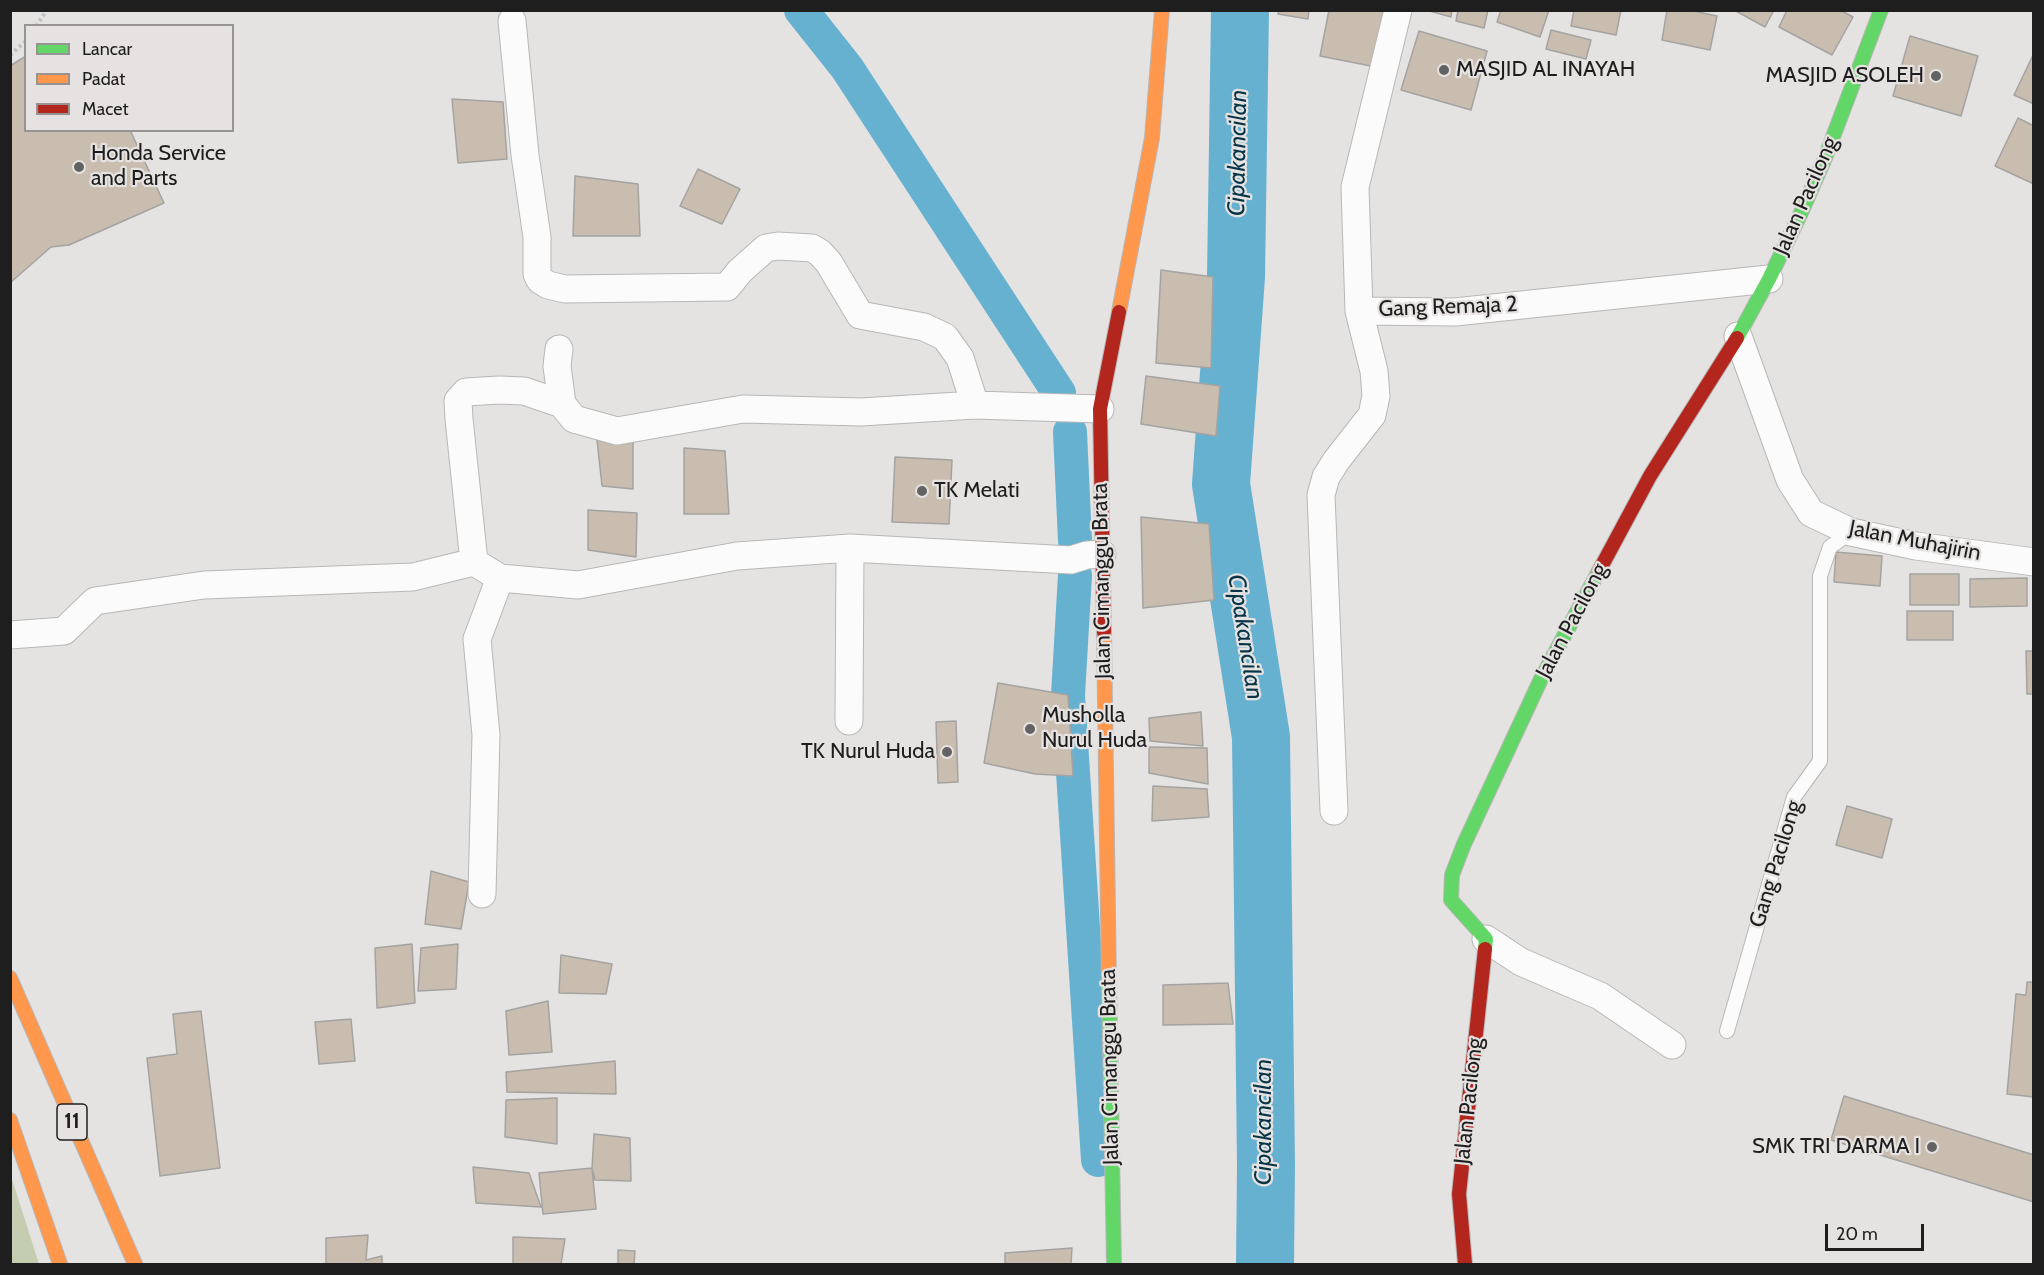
<!DOCTYPE html>
<style>
body{margin:0}
#map{position:relative;width:2044px;height:1275px;overflow:hidden;background:#e4e3e2;font-family:Cabin,sans-serif}
canvas{display:block}
.frame{position:absolute;inset:0;border:12px solid #1f1e1e;pointer-events:none}
.legend{position:absolute;left:24px;top:24px;width:210px;height:108px;box-sizing:border-box;background:#e5e2e1;border:2px solid #969493;margin:0;padding:8px 10px;list-style:none;font-size:18px;color:#1f1e1e}
.legend li{display:flex;align-items:center;gap:12px;height:30px}
.legend b{width:30px;border:2px solid #969493}
.scale{position:absolute;left:1825px;top:1224px;width:99px;height:27px;box-sizing:border-box;border:3px solid #1f1e1e;border-top:0;padding-left:8px;font-size:18px;line-height:21px;white-space:nowrap;color:#1f1e1e;-webkit-text-stroke:4px #e5e2e1;paint-order:stroke}
</style>
<div id="map">
<canvas width="2044" height="1275"></canvas>
<div class="frame"></div>
<ul class="legend">
<li><b style="height:8px;background:#63d668"></b>Lancar</li>
<li><b style="height:8px;background:#ff974d"></b>Padat</li>
<li><b style="height:8px;background:#b3261e"></b>Macet</li>
</ul>
<div class="scale">20 m</div>
</div>
<script>
const context = document.querySelector('canvas').getContext('2d');
context.lineJoin = 'round';
function fillPath(path, color) { context.fillStyle = color; context.fill(path, 'evenodd'); }
const poly = rows => new Path2D(rows.map(r => 'M' + r).join(''));
function strokePath(path, color, width, dash) { context.strokeStyle = color; context.lineWidth = width; context.lineCap = dash ? 'butt' : 'round'; context.setLineDash(dash || []); context.stroke(path); }
function label(font, color, halo, rows, align = 'center') {
  context.font = font + ' Cabin,sans-serif'; context.lineWidth = 4.5; context.setLineDash([]); context.textBaseline = 'middle'; context.strokeStyle = halo; context.fillStyle = color; for (const [text, x, y, turn = 0] of rows) {
    context.save(); context.translate(x, y); context.rotate((+turn || 0) * Math.PI / 180); context.textAlign = isNaN(turn) ? turn : align; if (halo) context.strokeText(text, 0, 0); context.fillText(text, 0, 0); context.restore();
  }
}
fillPath(poly([
 [11,1176,39,1264,11,1264]
]), '#c4cdaf');
strokePath(poly([
 [801,10,847,68,1059,393],
 [1070,432,1075,541],
 [1075,575,1068,695,1098,1160]
]), '#67b1d0', 34);
strokePath(poly([
 [1240,10,1236,277,1221,484,1261,737,1266,1166,1265,1264]
]), '#67b1d0', 58);
const building = poly([
 [1279,10,1309,10,1308,19,1278,14,1279,10],
 [1329,10,1387,10,1376,67,1320,56,1329,10],
 [1426,10,1452,10,1451,17,1426,10],
 [1458,10,1488,10,1484,28,1456,21,1458,10],
 [1501,10,1549,10,1540,37,1497,22,1501,10],
 [1574,10,1621,10,1616,35,1571,26,1574,10],
 [1667,10,1689,10,1717,16,1710,50,1662,40,1667,10],
 [1734,10,1774,10,1765,27,1734,10],
 [1787,10,1840,10,1853,17,1832,55,1779,27,1787,10],
 [1551,30,1591,40,1586,59,1546,49,1551,30],
 [1419,31,1487,51,1471,110,1401,90,1419,31],
 [1910,36,1978,56,1961,116,1893,96,1910,36],
 [2034,53,2034,104,2014,95,2034,53],
 [26,56,26,130,130,130,164,203,69,245,51,247,10,283,10,66,26,56],
 [452,99,503,102,507,159,458,163,452,99],
 [2018,118,2034,126,2034,184,1995,166,2018,118],
 [698,169,740,189,722,224,680,206,698,169],
 [575,176,638,184,640,236,573,236,575,176],
 [1161,270,1213,277,1211,368,1156,363,1161,270],
 [1146,376,1220,386,1216,436,1141,424,1146,376],
 [633,439,633,489,602,486,597,440,633,439],
 [684,448,725,451,729,514,684,514,684,448],
 [895,457,952,460,949,524,892,522,895,457],
 [588,510,637,513,636,557,588,550,588,510],
 [1141,517,1209,524,1214,600,1143,608,1141,517],
 [1836,552,1882,556,1880,586,1834,582,1836,552],
 [1910,574,1959,574,1959,605,1910,605,1910,574],
 [2027,578,2027,606,1970,607,1970,579,2027,578],
 [1907,611,1953,611,1953,640,1907,640,1907,611],
 [2026,651,2034,651,2034,694,2027,694,2026,651],
 [998,683,1068,695,1073,776,1035,774,984,763,998,683],
 [1201,712,1203,746,1150,741,1149,718,1201,712],
 [956,721,958,782,938,783,936,722,956,721],
 [1149,747,1207,748,1208,784,1149,773,1149,747],
 [1153,786,1207,789,1209,817,1152,821,1153,786],
 [1847,806,1892,819,1882,858,1836,845,1847,806],
 [431,871,469,882,461,929,425,924,431,871],
 [412,944,415,1003,377,1008,375,948,412,944],
 [458,944,456,989,418,991,421,948,458,944],
 [561,955,612,964,606,994,559,993,561,955],
 [2027,982,2034,982,2034,1097,2007,1094,2016,994,2026,995,2027,982],
 [1228,983,1233,1024,1163,1025,1163,985,1228,983],
 [548,1001,552,1052,509,1055,506,1011,548,1001],
 [201,1011,220,1168,160,1176,147,1058,177,1054,173,1014,201,1011],
 [351,1019,355,1061,319,1064,315,1022,351,1019],
 [615,1061,616,1094,507,1092,506,1072,615,1061],
 [1844,1096,2034,1155,2034,1202,1831,1140,1844,1096],
 [557,1098,557,1144,505,1137,506,1100,557,1098],
 [594,1134,630,1138,631,1181,595,1180,592,1168,594,1134],
 [473,1167,529,1173,541,1207,476,1203,473,1167],
 [592,1168,596,1209,543,1214,539,1173,592,1168],
 [368,1235,366,1260,382,1256,382,1264,326,1264,326,1238,368,1235],
 [513,1237,565,1239,561,1264,513,1264,513,1237],
 [1072,1248,1071,1264,1005,1264,1005,1253,1072,1248],
 [618,1250,635,1251,634,1264,618,1264,618,1250]
]);
fillPath(building, '#c8bdae');
strokePath(building, '#a4a3a2', 1.5);
const lane = poly([
 [1727,1031,1794,797,1820,761,1820,576,1830,547,1851,532]
]);
const street = poly([
 [1398,10,1355,187,1359,311,1455,312,1769,279],
 [512,21,525,155,537,237,537,274,540,280,548,285,565,289,727,287,740,271,766,248,778,246,812,248,820,253,829,263,860,315,924,327,945,337,960,358,975,405,1100,409],
 [1738,336,1790,480,1811,513,1851,532,1916,546,2034,562],
 [562,404,574,419,617,431,743,409,861,412,975,405],
 [474,562,459,419,458,401,466,392,499,390,524,391,562,404,557,366,559,349],
 [10,635,64,631,95,601,204,585,413,577,474,562,500,578,578,585,737,556,850,548,1071,560,1087,555,1102,554],
 [849,721,850,548],
 [1334,811,1321,495,1326,477,1336,461,1372,415,1376,396,1374,371,1359,311],
 [482,894,486,735,477,639,500,578],
 [1486,939,1521,962,1600,996,1672,1045]
]);
const fast = poly([
 [1737,338,1769,279,1800,215,1825,158,1881,10],
 [1485,949,1486,939,1451,900,1452,875,1464,844,1541,679,1599,571],
 [1109,984,1114,1264]
]);
const slow = poly([
 [1119,312,1152,138,1162,10],
 [1104,632,1109,984],
 [10,978,135,1264],
 [10,1120,60,1264]
]);
const jam = poly([
 [1599,571,1650,476,1737,338],
 [1104,632,1100,409,1119,312],
 [1465,1264,1459,1194,1485,949]
]);
strokePath(lane, '#b8b7b6', 16);
strokePath(street, '#b8b7b6', 29);
strokePath(fast, '#b8b7b6', 16);
strokePath(slow, '#b8b7b6', 16);
strokePath(jam, '#b8b7b6', 16);
strokePath(poly([
 [36,26,47,10],
 [10,55,26,41]
]), '#c3c1c1', 4, [3, 3]);
strokePath(lane, '#fbfbfb', 14);
strokePath(street, '#fbfbfb', 27);
strokePath(fast, '#63d668', 14);
strokePath(slow, '#ff974d', 14);
strokePath(jam, '#b3261e', 14);
for (const [x, y, r, color] of [
 [1444,70,6,"#646363"],
 [1936,76,6,"#646363"],
 [79,167,6,"#646363"],
 [922,491,6,"#646363"],
 [1030,729,6,"#646363"],
 [947,752,6,"#646363"],
 [1932,1147,6,"#646363"]
]) { const dot = new Path2D(); dot.arc(x, y, r, 0, 2 * Math.PI); context.fillStyle = color; context.fill(dot); strokePath(dot, '#e5e2e1', 2); }
for (const [x, y, w] of [
 [72,1122,30]
]) { const box = new Path2D(); box.roundRect(x - w / 2, y - 18, w, 36, 4.5); context.fillStyle = '#e5e2e1'; context.fill(box); strokePath(box, '#1f1e1e', 1.5); }
label('bold 21px', '#1f1e1e', null, [
 ["11",72,1122]
]);
label('22px', '#1f1e1e', '#e5e2e1', [
 ["MASJID AL INAYAH",1456,70],
 ["MASJID ASOLEH",1924,76,"right"],
 ["Honda Service",91,154],
 ["and Parts",91,179],
 ["TK Melati",934,491],
 ["Musholla",1042,716],
 ["Nurul Huda",1042,741],
 ["TK Nurul Huda",935,752,"right"],
 ["SMK TRI DARMA I",1920,1147,"right"]
], 'left');
label('22px', '#1f1e1e', '#e5e2e1', [
 ["Jalan Pacilong",1806,196,-66],
 ["Gang Remaja 2",1448,307,-2],
 ["Jalan Muhajirin",1915,541,11],
 ["Jalan Cimanggu Brata",1102,581,-91],
 ["Jalan Pacilong",1572,621,-62],
 ["Gang Pacilong",1776,864,-73],
 ["Jalan Cimanggu Brata",1110,1067,-91],
 ["Jalan Pacilong",1469,1101,-84]
]);
label('italic 24px', '#073548', '#e5e2e1', [
 ["Cipakancilan",1238,153,-89],
 ["Cipakancilan",1245,637,81],
 ["Cipakancilan",1264,1122,-90]
]);
</script>
